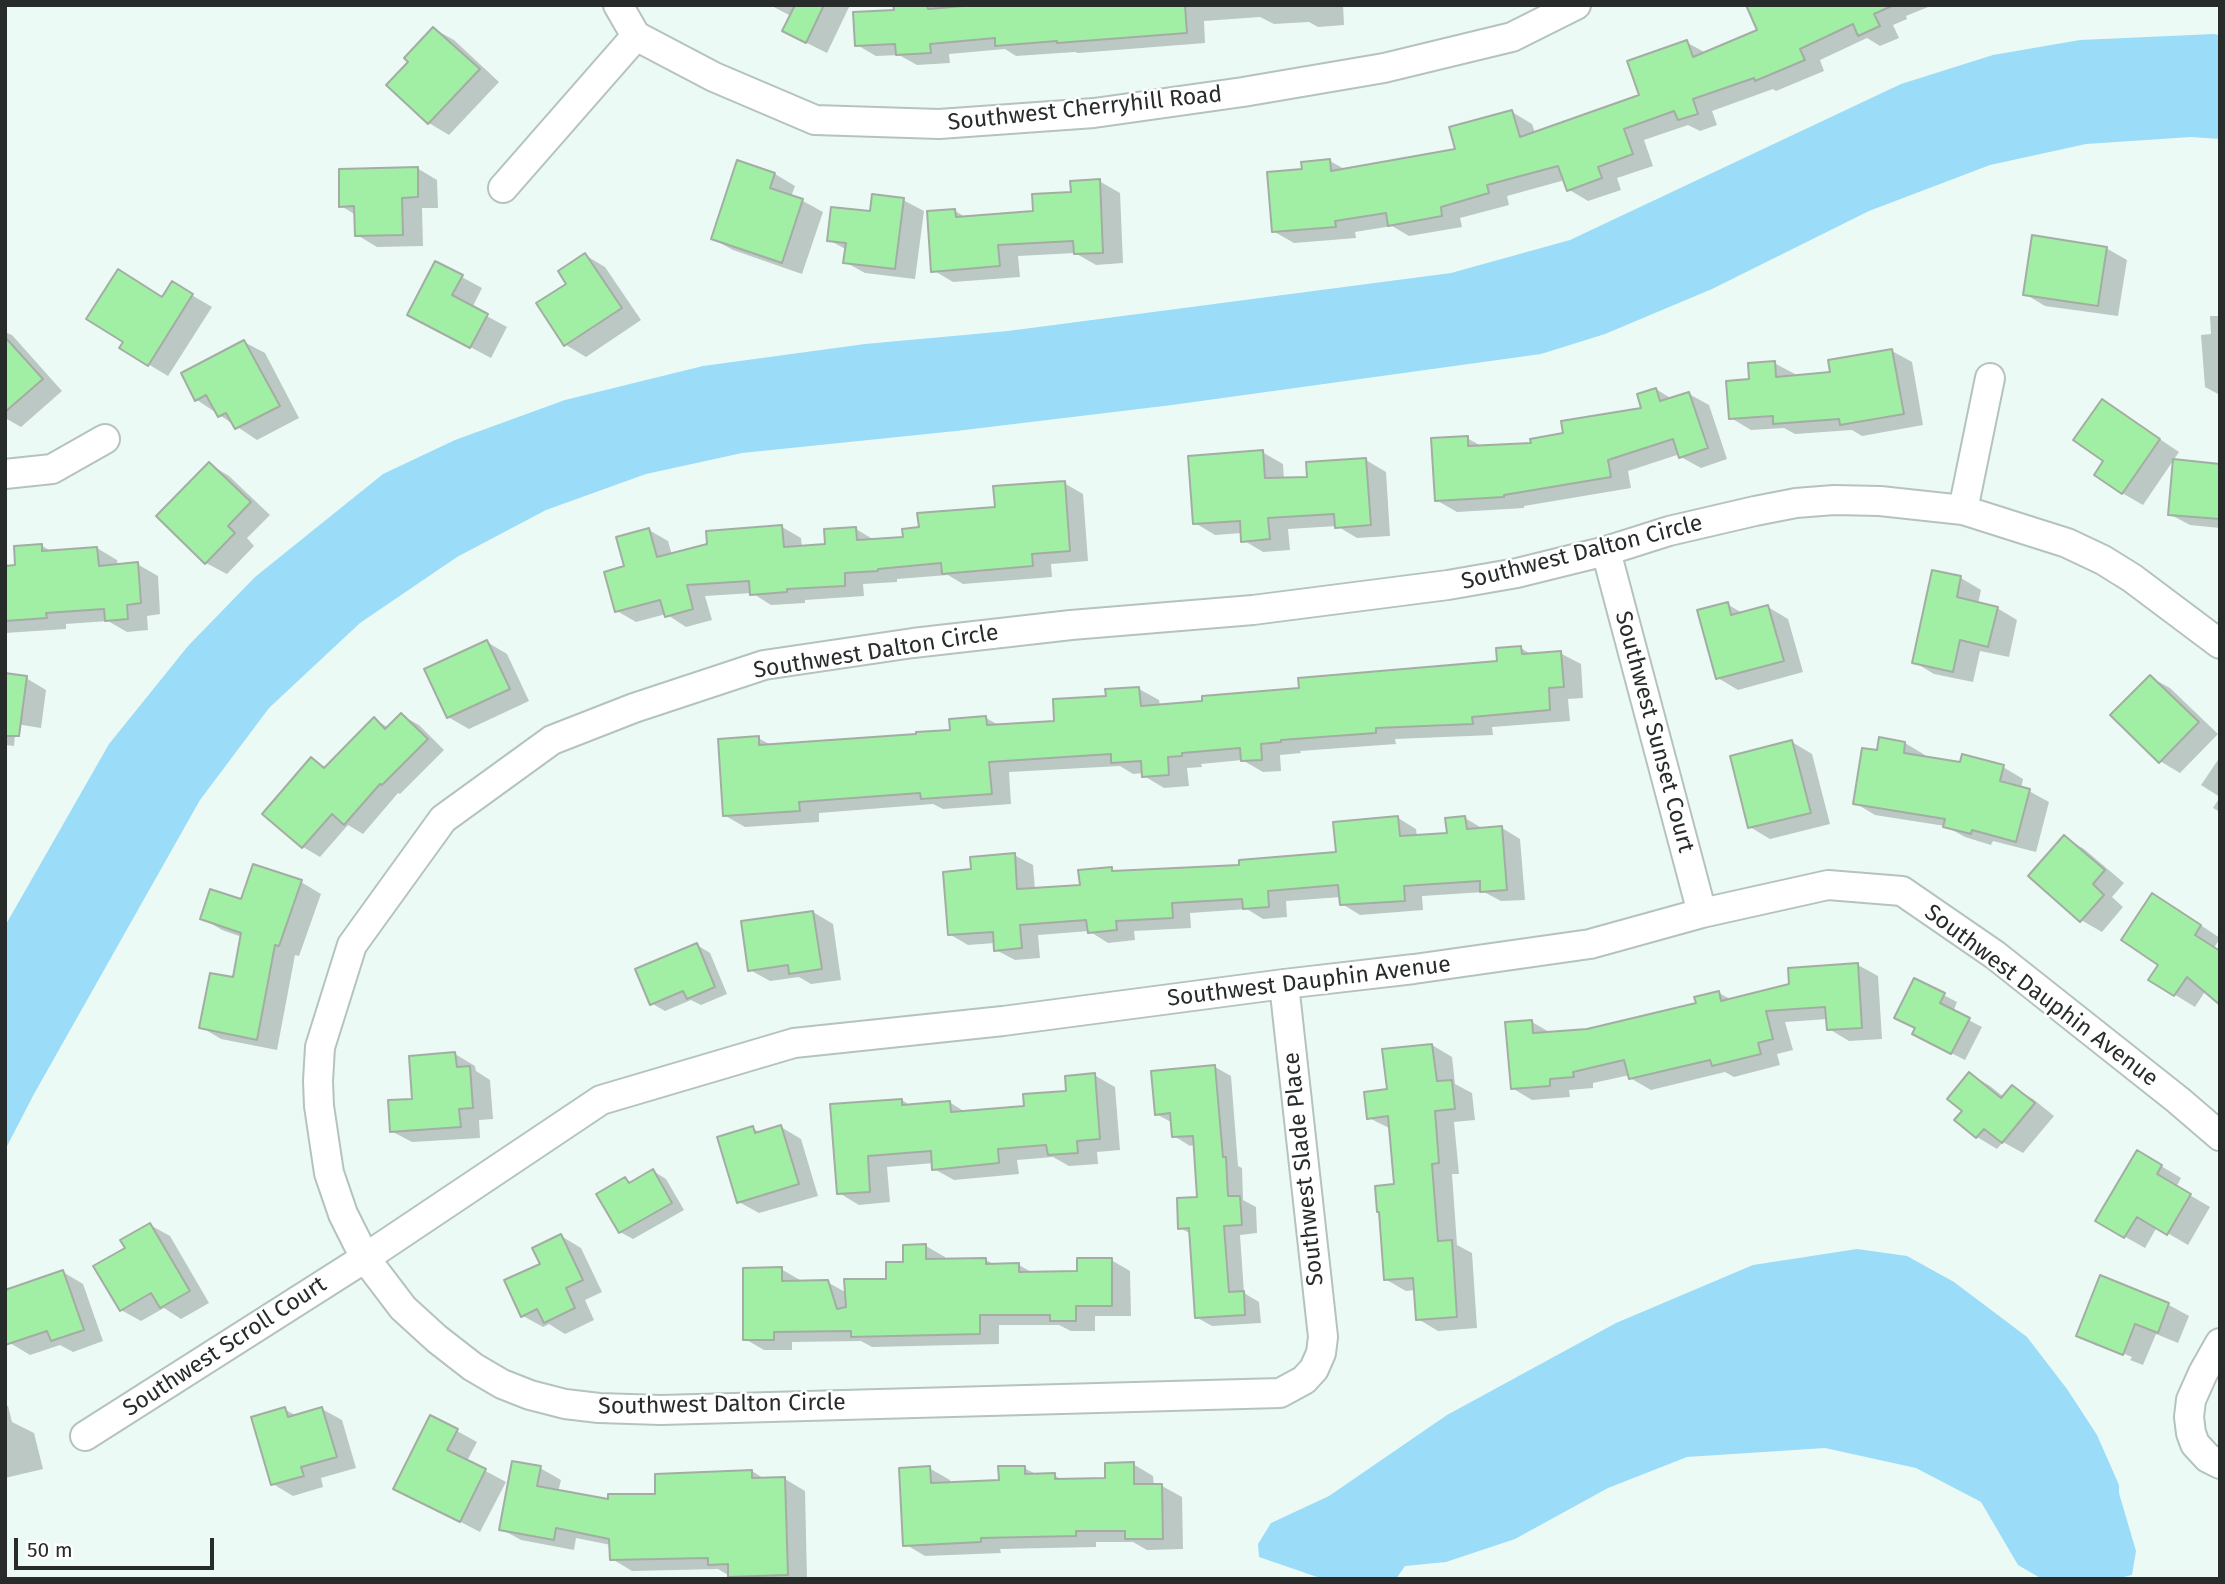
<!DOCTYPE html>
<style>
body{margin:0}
#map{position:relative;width:2225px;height:1584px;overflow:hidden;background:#ecfaf5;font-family:"Fira Sans",sans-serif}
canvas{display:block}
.frame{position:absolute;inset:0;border:7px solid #272c2a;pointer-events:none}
.scale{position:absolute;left:14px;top:1538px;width:200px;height:32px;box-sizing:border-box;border:4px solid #272c2a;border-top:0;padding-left:9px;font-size:21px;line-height:24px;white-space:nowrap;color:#272c2a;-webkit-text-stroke:5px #fff;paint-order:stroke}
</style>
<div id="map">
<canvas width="2225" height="1584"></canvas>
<div class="frame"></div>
<div class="scale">50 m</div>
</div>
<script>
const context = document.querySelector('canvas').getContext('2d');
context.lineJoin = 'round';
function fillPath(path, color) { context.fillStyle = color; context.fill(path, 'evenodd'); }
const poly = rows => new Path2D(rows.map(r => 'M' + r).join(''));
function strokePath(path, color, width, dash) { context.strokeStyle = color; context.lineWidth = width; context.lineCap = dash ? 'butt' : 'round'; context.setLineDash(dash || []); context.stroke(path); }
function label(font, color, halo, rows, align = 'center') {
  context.font = font + ' "Fira Sans",sans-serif'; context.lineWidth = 5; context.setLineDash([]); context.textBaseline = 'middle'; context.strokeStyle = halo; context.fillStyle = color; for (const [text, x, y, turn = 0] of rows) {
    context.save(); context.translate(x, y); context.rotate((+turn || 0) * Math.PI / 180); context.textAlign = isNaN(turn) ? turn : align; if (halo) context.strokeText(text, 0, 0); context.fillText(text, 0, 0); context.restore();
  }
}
fillPath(poly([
 [2214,34,2220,35,2220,139,2191,137,2086,144,1990,165,1869,211,1712,289,1605,334,1541,354,1172,405,956,431,742,453,646,474,546,510,457,557,360,623,269,708,200,800,34,1094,5,1150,5,926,109,744,188,646,255,577,383,474,455,440,565,400,703,366,865,344,1008,331,1451,273,1570,240,1901,84,1993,55,2080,40],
 [1857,1249,1907,1256,1954,1282,2027,1337,2067,1389,2097,1435,2119,1485,2119,1493,2136,1551,2132,1575,2116,1579,2042,1579,2018,1565,1981,1502,1916,1468,1825,1448,1687,1457,1608,1488,1515,1539,1446,1562,1405,1566,1396,1579,1323,1579,1259,1557,1258,1544,1271,1523,1329,1496,1447,1415,1616,1323,1753,1265]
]), '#9bdcf9');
fillPath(poly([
 [770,5,850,5,827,53,805,42,791,16],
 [895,5,945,5,946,9,999,5,1343,5,1344,25,1318,27,1309,22,1274,24,1260,17,1204,21,1205,43,1078,53,1075,52,1016,56,1005,49,949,54,950,63,917,65,899,55,876,56,857,45,895,12],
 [1748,5,1933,5,1906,16,1907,19,1893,25,1899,38,1880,46,1867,38,1820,60,1824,71,1776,91,1773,89,1712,111,1717,125,1700,131,1688,125,1644,140,1653,166,1617,178,1621,190,1588,201,1568,189,1565,180,1507,196,1509,205,1460,218,1462,227,1409,236,1392,226,1355,232,1356,238,1294,243,1273,231,1304,171,1330,161,1346,170,1458,151,1512,112,1532,124,1535,133,1641,96,1686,42,1706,53,1760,31],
 [434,29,454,40,499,82,449,135,429,123,388,85,410,62],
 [738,162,775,174,795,186,791,197,803,201,823,212,802,274,733,250,713,239],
 [417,168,437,180,438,208,422,208,423,246,377,247,357,235,356,215,341,206],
 [1099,181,1120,193,1123,263,1096,265,1075,253,1018,256,1020,277,953,282,933,270,955,211,967,218,1035,213],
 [903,200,924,211,915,279,865,273,845,262,847,250,829,240,871,213],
 [2106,248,2127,260,2118,316,2045,306,2025,294],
 [585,255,605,267,641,320,586,357,566,345],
 [436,263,482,288,472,308,507,327,491,358,429,325],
 [173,284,212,307,168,376,148,364,163,299],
 [2210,316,2220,316,2220,395,2205,387,2201,335,2211,334],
 [5,332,12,335,62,391,21,427,5,418],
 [244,342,265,353,299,418,257,440,197,400],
 [1892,351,1912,362,1923,425,1862,436,1852,430,1795,434,1784,428,1751,430,1731,418,1751,381,1774,363,1795,374,1795,377,1833,374],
 [1656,389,1672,399,1689,394,1709,405,1727,459,1701,468,1681,457,1680,454,1628,471,1631,488,1524,506,1524,508,1457,512,1436,500,1467,438,1483,447,1533,445,1644,410],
 [2103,401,2179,452,2143,505,2122,493],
 [1262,452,1283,464,1284,480,1309,479,1366,460,1386,472,1390,536,1357,538,1337,526,1288,529,1290,550,1263,552,1243,540,1242,533,1215,535,1195,523],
 [209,464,229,476,270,515,247,538,254,546,227,574,206,563,158,516],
 [2220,466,2220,528,2190,525,2169,514],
 [1064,483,1083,494,1088,561,1051,564,1052,577,963,584,948,575,897,579,897,582,863,584,864,596,805,600,805,603,771,605,752,593,705,596,712,620,686,627,666,614,636,622,617,611,626,567,649,530,668,541,672,555,782,527,801,538,802,547,827,546,856,529,876,541,905,538,921,529,997,508],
 [41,545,52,552,97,548,117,560,118,566,137,564,158,576,160,614,147,616,148,630,127,632,108,621,66,624,66,629,5,633,5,568,17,567],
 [1934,572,1961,578,1981,590,1978,604,1997,608,2017,620,2009,657,1980,651,1973,682,1934,674,1914,662],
 [1727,604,1744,614,1768,607,1788,619,1803,672,1738,690,1718,678],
 [487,642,507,654,529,701,469,729,448,717],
 [1521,648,1532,655,1560,653,1581,664,1583,698,1568,699,1570,721,1492,727,1493,735,1395,739,1396,744,1300,751,1301,753,1280,755,1281,771,1263,772,1242,760,1201,764,1202,767,1187,768,1189,786,1164,788,1144,776,1143,773,1133,774,1120,766,1009,772,1011,804,943,809,933,804,819,813,819,822,745,827,724,815,758,738,773,746,952,732,986,718,1000,726,1056,723,1108,698,1139,689,1159,700,1160,706,1499,663],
 [5,675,26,678,46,690,41,728,16,724,14,746,5,745],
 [2150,677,2170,688,2218,734,2180,773,2160,761],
 [401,715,419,725,444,750,400,794,398,793,363,834,348,825,320,857,303,847,312,759,326,768,374,719,389,728],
 [1792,742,1812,754,1830,824,1770,839,1750,827],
 [1905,743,1925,755,1924,758,2003,767,2023,779,2021,789,2029,791,2049,802,2036,852,1993,841,1991,845,1965,837,1945,826,1875,815,1855,803,1878,752],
 [2220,757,2220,812,2213,808,2220,797,2201,785],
 [1398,818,1416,829,1417,837,1449,835,1465,818,1485,830,1502,828,1520,839,1525,900,1501,901,1484,892,1422,896,1423,910,1360,915,1342,904,1341,897,1286,901,1287,917,1263,919,1247,909,1190,913,1191,928,1134,931,1135,940,1108,943,1089,931,1038,935,1040,958,1015,960,996,950,995,943,968,945,949,934,973,871,1014,855,1033,865,1035,890,1081,887,1112,869,1117,872,1241,866,1338,854],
 [2064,837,2084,849,2124,883,2112,897,2123,907,2102,932,2081,920],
 [301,882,321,894,299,956,295,955,277,1050,221,1039,201,1027,234,979,242,937,222,930,202,918,242,901],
 [2172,906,2220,938,2214,948,2206,990,2195,1007,2151,980,2160,964],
 [813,912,833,924,841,980,811,984,799,977,770,981,750,970],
 [697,945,710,953,727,994,701,1005,691,1000,665,1011,651,1003],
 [1858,965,1878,976,1882,1039,1849,1041,1829,1029,1828,1019,1785,1022,1793,1050,1777,1054,1780,1065,1734,1077,1725,1072,1651,1090,1630,1078,1630,1075,1593,1083,1593,1088,1569,1090,1570,1097,1532,1100,1512,1088,1532,1022,1551,1033,1587,1030,1698,1004,1719,993,1732,1000,1791,985],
 [1915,980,1957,1002,1953,1012,1982,1027,1965,1060,1927,1041],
 [1432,1045,1452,1057,1455,1084,1472,1093,1475,1120,1454,1122,1459,1174,1452,1174,1457,1245,1472,1253,1477,1328,1438,1331,1418,1319,1416,1290,1406,1291,1385,1279,1396,1186,1391,1129,1369,1118,1389,1091],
 [455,1054,475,1066,476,1071,490,1080,493,1119,479,1120,480,1138,412,1142,391,1131,414,1100],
 [1215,1067,1231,1076,1238,1166,1242,1168,1243,1200,1256,1207,1257,1233,1240,1235,1244,1293,1259,1302,1261,1323,1212,1326,1196,1317,1191,1234,1180,1228,1198,1199,1195,1145,1190,1146,1174,1136,1173,1123,1156,1114],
 [1970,1074,1990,1086,2004,1097,2013,1087,2033,1099,2054,1116,2023,1153,2003,1142,1997,1149,1977,1137,1956,1120,1964,1111],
 [1094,1075,1115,1087,1120,1150,1097,1152,1098,1164,1069,1166,1053,1157,1017,1160,1019,1174,954,1180,934,1169,934,1163,887,1167,890,1202,859,1205,839,1193,902,1100,911,1106,949,1102,967,1113,1026,1108,1068,1092],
 [781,1127,801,1139,818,1196,759,1213,739,1202,752,1128,761,1133],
 [2138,1152,2181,1178,2176,1187,2210,1207,2188,1245,2157,1227,2145,1248,2097,1221],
 [653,1171,666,1179,684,1210,633,1239,620,1232,625,1179,632,1183],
 [150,1225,170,1236,209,1303,181,1319,164,1308,141,1321,121,1310,127,1248],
 [561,1236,581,1248,602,1292,585,1300,594,1320,565,1334,549,1324,543,1327,523,1316,542,1265],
 [926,1246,945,1257,945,1260,986,1260,995,1265,1019,1265,1033,1273,1079,1272,1111,1260,1130,1271,1131,1316,1095,1316,1095,1331,1071,1331,1059,1325,999,1325,999,1344,872,1347,861,1341,792,1342,792,1350,764,1350,745,1339,781,1269,800,1280,800,1282,827,1282,847,1293,888,1281],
 [63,1272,83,1284,103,1341,73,1352,60,1345,30,1355,10,1343],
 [2101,1278,2169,1305,2189,1316,2178,1343,2156,1334,2143,1365,2130,1360,2132,1357,2097,1343,2097,1346,2078,1335],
 [5,1405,8,1406,12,1422,34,1433,43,1469,5,1478],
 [284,1409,297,1416,322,1409,342,1420,356,1468,321,1478,323,1487,293,1496,273,1484],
 [457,1431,477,1442,467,1461,506,1482,480,1532,395,1488],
 [1133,1464,1153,1476,1154,1486,1162,1486,1182,1497,1183,1549,1147,1550,1133,1542,1096,1542,1096,1547,1000,1549,1001,1553,925,1556,905,1544,929,1468,950,1480,950,1484,1000,1482,1024,1468,1038,1475,1054,1475,1064,1481,1107,1479],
 [540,1468,561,1480,558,1492,610,1501,657,1495,752,1471,766,1480,785,1479,805,1491,807,1579,735,1579,718,1569,632,1571,612,1559,611,1545,576,1538,574,1550,521,1540,501,1529]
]), '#0003');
const building = poly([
 [795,5,824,5,806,43,782,31,795,5],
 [893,5,927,5,928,9,975,5,1185,5,1187,33,1057,43,1057,41,995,46,995,38,930,44,931,53,896,55,895,44,855,46,853,12,894,10,893,5],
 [1746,5,1894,5,1874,14,1880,26,1858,36,1853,24,1800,49,1805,60,1755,81,1754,78,1693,99,1698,114,1678,120,1674,111,1624,129,1633,154,1598,167,1602,178,1567,191,1558,166,1487,185,1489,193,1441,207,1442,216,1388,226,1386,213,1335,221,1336,227,1272,232,1267,172,1302,169,1301,162,1330,159,1331,171,1455,149,1449,127,1512,110,1520,137,1639,95,1627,61,1687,40,1693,57,1757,30,1746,5],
 [433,27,480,69,428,124,386,85,408,62,404,58,433,27],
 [737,160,775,173,770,188,803,199,782,263,711,239,737,160],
 [418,167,418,197,402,198,403,235,355,236,354,206,339,207,339,169,418,167],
 [1100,179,1103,253,1074,254,1073,241,998,245,1000,266,931,272,927,211,955,209,956,217,1033,211,1032,194,1071,192,1070,181,1100,179],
 [872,194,904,198,895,269,843,263,846,243,827,241,831,207,870,211,872,194],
 [2032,235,2107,247,2098,306,2023,295,2032,235],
 [585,253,622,308,564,346,536,303,566,284,558,271,585,253],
 [435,261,463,275,452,295,488,314,470,348,407,315,435,261],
 [118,269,162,297,172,281,193,294,148,366,119,348,123,342,86,319,118,269],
 [5,337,43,379,5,412,5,337],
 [244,340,280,406,235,429,226,413,218,417,206,395,195,401,181,373,244,340],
 [1892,349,1904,414,1840,425,1839,419,1773,424,1773,416,1729,419,1726,381,1749,379,1748,363,1775,361,1776,377,1830,372,1828,360,1892,349],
 [1656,388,1660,401,1689,392,1708,448,1679,458,1673,439,1608,460,1611,477,1504,495,1504,497,1435,501,1431,438,1468,436,1468,446,1531,443,1530,439,1563,433,1561,421,1641,408,1637,394,1656,388],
 [2102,399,2160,439,2122,494,2094,475,2103,461,2073,440,2102,399],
 [1263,450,1265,478,1307,477,1306,462,1366,458,1371,525,1335,528,1334,514,1268,518,1270,539,1241,542,1240,521,1193,524,1188,456,1263,450],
 [2173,459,2220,464,2220,519,2168,515,2173,459],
 [209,462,251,502,228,526,235,533,205,564,156,516,209,462],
 [1065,481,1070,551,1032,554,1033,566,942,574,941,563,878,569,878,571,845,573,845,586,787,589,787,592,750,595,749,581,687,585,693,609,665,617,660,600,615,612,604,572,624,566,616,537,649,528,657,557,707,544,706,531,782,525,784,547,825,544,824,529,856,527,857,540,903,537,902,529,919,527,917,513,995,507,993,486,1065,481],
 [42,544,42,551,97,547,99,566,138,562,141,603,127,605,128,619,105,621,104,609,46,613,47,618,5,621,5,566,15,565,14,546,42,544],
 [1932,570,1961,576,1957,597,1998,607,1988,647,1960,640,1953,672,1912,663,1932,570],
 [1728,602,1731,615,1768,605,1784,661,1716,679,1697,610,1728,602],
 [487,640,510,689,447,718,424,669,487,640],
 [1521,646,1522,654,1561,651,1564,687,1549,688,1550,710,1472,717,1473,724,1376,728,1376,733,1281,740,1281,742,1261,744,1262,760,1241,761,1240,748,1182,753,1182,756,1168,757,1169,775,1142,777,1141,761,1111,763,1111,754,989,762,992,794,921,799,920,793,799,802,800,811,723,816,718,739,759,736,759,745,916,734,916,732,950,730,949,719,986,716,987,725,1054,721,1053,699,1106,696,1105,689,1139,687,1141,706,1202,701,1202,696,1299,688,1298,678,1497,661,1496,648,1521,646],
 [5,673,27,676,19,736,5,736,5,673],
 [2150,675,2199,722,2159,763,2110,715,2150,675],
 [401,713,428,739,382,785,380,784,344,825,332,814,302,848,262,814,311,757,324,768,374,717,385,729,401,713],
 [1879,737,1905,742,1904,753,1960,762,1962,754,2004,765,2000,781,2030,789,2016,842,1972,830,1971,834,1943,827,1945,819,1853,804,1862,748,1877,750,1879,737],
 [1792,740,1811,813,1748,828,1730,756,1792,740],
 [1398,816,1400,836,1447,833,1445,818,1465,816,1467,829,1502,826,1507,890,1480,892,1480,881,1404,886,1405,901,1340,905,1338,885,1268,891,1269,907,1243,909,1242,899,1172,903,1173,918,1116,921,1117,930,1088,933,1086,920,1020,925,1022,948,994,951,993,932,948,935,943,872,971,869,970,857,1015,853,1017,889,1080,885,1078,870,1112,867,1112,871,1239,865,1239,860,1336,852,1333,822,1398,816],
 [2064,835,2105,870,2093,884,2104,895,2080,922,2028,876,2064,835],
 [253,864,302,880,279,946,275,945,257,1040,199,1028,210,973,233,977,241,933,200,919,210,889,241,899,253,864],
 [2152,893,2201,925,2195,935,2220,951,2220,1005,2187,977,2174,996,2148,980,2158,965,2121,940,2152,893],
 [813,911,822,969,789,974,788,965,748,971,741,921,813,911],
 [697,943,715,987,687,999,683,991,650,1005,635,969,697,943],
 [1858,963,1862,1028,1827,1030,1825,1007,1766,1011,1773,1039,1758,1043,1761,1054,1712,1066,1710,1060,1629,1079,1624,1060,1573,1072,1574,1077,1550,1079,1550,1086,1511,1089,1505,1022,1532,1020,1533,1033,1587,1029,1696,1003,1694,997,1719,991,1721,1001,1789,984,1788,968,1858,963],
 [1914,978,1945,993,1940,1003,1970,1018,1951,1054,1912,1034,1915,1028,1894,1018,1914,978],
 [1432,1044,1437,1081,1452,1080,1455,1109,1435,1111,1439,1163,1432,1164,1438,1241,1452,1240,1457,1317,1416,1320,1413,1278,1384,1280,1379,1212,1377,1212,1375,1186,1394,1184,1388,1116,1367,1119,1364,1092,1387,1089,1382,1049,1432,1044],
 [455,1052,457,1067,470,1066,473,1108,459,1109,461,1127,390,1132,388,1100,412,1099,409,1056,455,1052],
 [1215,1065,1223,1157,1226,1157,1228,1196,1240,1196,1242,1225,1224,1226,1229,1292,1244,1291,1245,1315,1195,1318,1189,1228,1178,1229,1177,1198,1197,1197,1193,1136,1172,1137,1170,1113,1155,1115,1151,1071,1215,1065],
 [1969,1072,2001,1098,2012,1085,2035,1103,2002,1143,1984,1129,1976,1138,1954,1120,1962,1111,1947,1099,1969,1072],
 [1095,1073,1100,1139,1077,1141,1078,1153,1048,1155,1046,1145,998,1149,999,1163,932,1170,931,1151,868,1156,870,1192,837,1194,830,1104,902,1099,902,1105,950,1101,951,1112,1024,1106,1023,1094,1066,1091,1065,1076,1095,1073],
 [781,1125,799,1184,737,1203,717,1137,753,1126,755,1133,781,1125],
 [2137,1150,2162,1165,2157,1174,2191,1194,2167,1235,2137,1217,2124,1238,2095,1221,2137,1150],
 [653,1169,672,1203,619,1233,596,1194,625,1177,629,1183,653,1169],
 [150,1223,190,1291,160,1308,151,1293,120,1311,93,1266,125,1248,120,1240,150,1223],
 [561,1234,583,1280,566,1288,575,1308,544,1323,537,1309,521,1317,504,1280,540,1264,532,1248,561,1234],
 [926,1244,926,1259,986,1258,986,1264,1019,1263,1019,1272,1077,1271,1077,1258,1112,1258,1112,1306,1076,1306,1076,1321,1050,1321,1050,1315,980,1315,980,1334,851,1337,851,1331,774,1332,774,1340,743,1340,743,1268,782,1267,782,1281,828,1280,837,1309,846,1307,844,1279,886,1279,886,1262,903,1262,903,1245,926,1244],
 [63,1270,84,1330,51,1341,47,1331,5,1345,5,1290,63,1270],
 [2100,1275,2169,1303,2158,1333,2135,1324,2123,1355,2076,1336,2100,1275],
 [285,1407,288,1417,322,1407,337,1457,301,1467,304,1476,271,1485,251,1417,285,1407],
 [430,1415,458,1429,447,1450,486,1469,460,1522,393,1489,430,1415],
 [512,1461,541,1466,537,1486,608,1499,608,1494,655,1494,655,1474,752,1470,752,1478,785,1477,788,1575,728,1577,728,1564,708,1565,708,1558,610,1560,609,1539,556,1528,554,1540,499,1530,512,1461],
 [1134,1462,1134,1484,1162,1484,1163,1539,1125,1539,1125,1531,1076,1531,1076,1536,981,1538,981,1542,903,1546,899,1468,930,1466,931,1483,999,1480,998,1466,1025,1466,1025,1474,1055,1473,1055,1479,1105,1478,1105,1463,1134,1462]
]);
fillPath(building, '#a0efa4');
strokePath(building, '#a4ada4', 2);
const minor = poly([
 [618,5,636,36,714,77,815,120,939,124,1094,113,1243,92,1384,68,1512,37,1576,5],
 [503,188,636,36],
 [5,474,52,469,105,439],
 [1963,510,1990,378],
 [1606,551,1702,913],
 [1284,984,1323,1337,1321,1353,1314,1369,1304,1380,1280,1393,661,1410,599,1408,565,1404,530,1395,502,1384,473,1367,437,1339,403,1308,365,1258,343,1214,329,1173,319,1106,318,1081,320,1047,352,945,443,819,552,740,634,708,764,665,913,643,1071,625,1253,610,1448,585,1517,573,1606,551,1669,531,1755,511,1796,503,1834,500,1880,501,1963,510,2067,543,2103,560,2132,578,2220,644],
 [2220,1343,2203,1373,2191,1400,2189,1417,2191,1433,2195,1444,2208,1458,2220,1464],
 [85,1436,365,1258,601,1100,794,1043,1003,1021,1284,984,1414,969,1590,944,1702,913,1828,885,1902,891,1995,955,2178,1100,2220,1136]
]);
strokePath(minor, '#b5c3be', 32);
strokePath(minor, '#fff', 28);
label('23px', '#272c2a', '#fff', [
 ["Southwest Cherryhill Road",1085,109,-6],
 ["Southwest Dalton Circle",1582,553,-14],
 ["Southwest Dalton Circle",876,652,-9],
 ["Southwest Sunset Court",1654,732,75],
 ["Southwest Dauphin Avenue",1309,982,-7],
 ["Southwest Dauphin Avenue",2041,996,37],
 ["Southwest Slade Place",1304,1169,-96],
 ["Southwest Scroll Court",225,1347,-33],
 ["Southwest Dalton Circle",722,1405,-1]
]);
</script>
